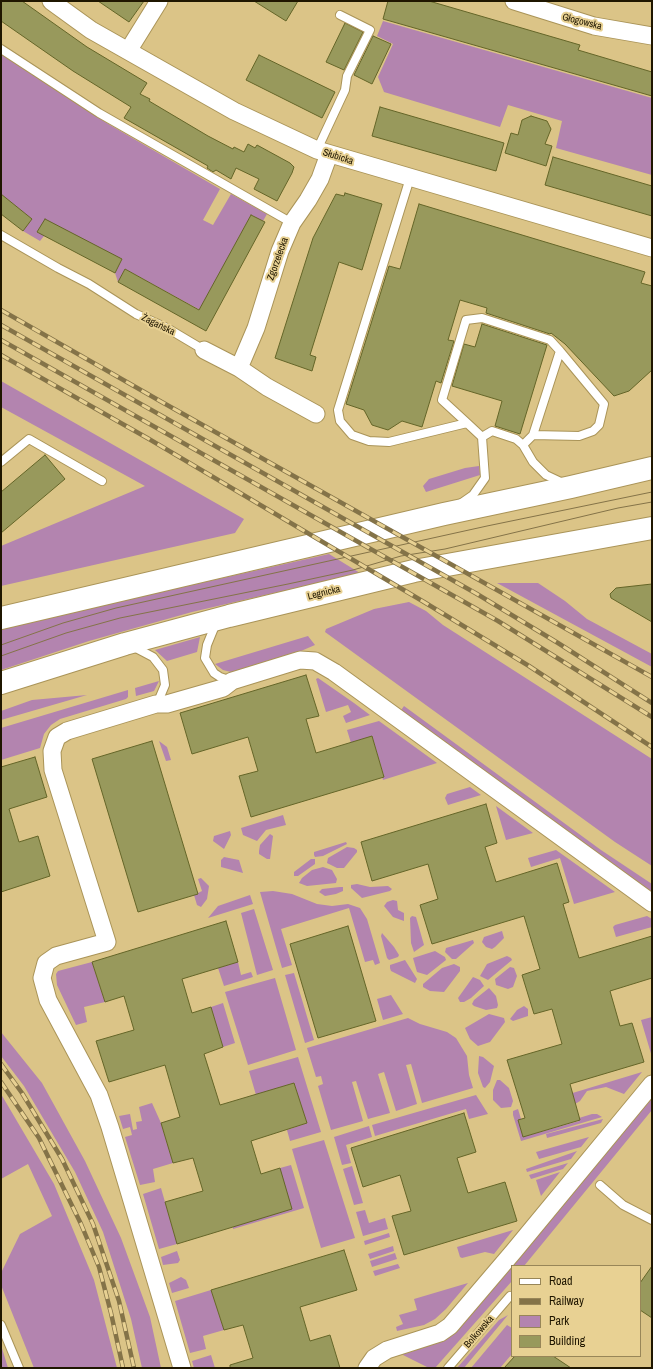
<!DOCTYPE html>
<meta charset="utf-8">
<style>
body{margin:0}
#map{position:relative;width:653px;height:1369px;overflow:hidden;background:#dbc487;font-family:"Archivo Narrow",sans-serif}
canvas{display:block}
.frame{position:absolute;inset:0;border:2px solid #1f1600;pointer-events:none}
.legend{position:absolute;left:511px;top:1265px;width:130px;height:92px;box-sizing:border-box;background:#e8d193;border:1px solid #988658;margin:0;padding:5px 7px;list-style:none;font-size:12px;color:#1f1600}
.legend li{display:flex;align-items:center;gap:8px;height:20px}
.legend b{width:20px;border:1px solid #988658}
</style>
<div id="map">
<canvas width="653" height="1369"></canvas>
<div class="frame"></div>
<ul class="legend">
<li><b style="height:5px;background:#fff"></b>Road</li>
<li><b style="height:5px;background:#847348"></b>Railway</li>
<li><b style="height:11px;background:#b384af"></b>Park</li>
<li><b style="height:11px;background:#98995c"></b>Building</li>
</ul>
</div>
<script>
const context = document.querySelector('canvas').getContext('2d');
context.lineJoin = 'round';
function fillPath(path, color) { context.fillStyle = color; context.fill(path, 'evenodd'); }
const poly = rows => new Path2D(rows.map(r => 'M' + r).join(''));
function strokePath(path, color, width, dash) { context.strokeStyle = color; context.lineWidth = width; context.lineCap = dash ? 'butt' : 'round'; context.setLineDash(dash || []); context.stroke(path); }
function label(font, color, halo, rows, align = 'center') {
  context.font = font + ' "Archivo Narrow",sans-serif'; context.lineWidth = 4; context.setLineDash([]); context.textBaseline = 'middle'; context.strokeStyle = halo; context.fillStyle = color; for (const [text, x, y, turn = 0] of rows) {
    context.save(); context.translate(x, y); context.rotate((+turn || 0) * Math.PI / 180); context.textAlign = isNaN(turn) ? turn : align; if (halo) context.strokeText(text, 0, 0); context.fillText(text, 0, 0); context.restore();
  }
}
fillPath(poly([
 [383,21,652,98,652,175,556,148,562,121,508,105,500,127,384,92,378,77,393,44,377,36],
 [1,54,110,125,220,189,203,220,213,225,231,194,267,214,263,221,251,215,200,310,125,269,118,282,115,273,122,259,44,236,40,241,23,231,32,219,1,194],
 [1,381,140,460,244,519,235,533,1,586,1,546,145,486,1,407],
 [479,466,480,475,426,492,423,486,429,479,465,468],
 [329,554,360,573,192,612,89,641,1,670,1,628],
 [497,583,538,583,565,601,587,619,652,654,652,667],
 [409,602,426,611,443,625,652,759,652,866,615,842,325,632,326,629,374,609],
 [308,636,315,645,294,654,231,672,223,670,215,664],
 [200,637,197,652,167,661,155,650],
 [318,678,354,703,370,715,346,723,343,716,351,712,348,705,326,712,316,679],
 [159,681,154,691,136,696,135,688],
 [128,690,128,697,126,699,60,719,51,725,44,734,40,748,1,760,1,728],
 [87,695,1,720,1,711,32,700],
 [404,706,601,850,652,884,652,894,399,713],
 [379,721,437,763,383,780,382,777,384,776,372,736,351,743,347,730],
 [159,741,167,747,171,760,166,761],
 [470,787,481,795,448,805,445,798,447,794],
 [496,806,533,833,506,840],
 [283,815,286,825,266,830,257,841,243,835,241,828],
 [230,831,231,835,224,849,213,841,214,836],
 [270,834,273,836,270,859,267,859,259,854,259,851,260,845],
 [346,842,347,844,323,856,315,857,314,855,314,852],
 [347,847,354,848,357,850,357,852,344,868,337,868,327,863,328,858],
 [556,850,615,892,574,904,560,858,531,867,528,858],
 [224,857,239,860,243,873,221,867,221,860],
 [311,859,315,859,315,864,298,876,294,876,294,872],
 [323,867,332,870,337,879,336,883,307,886,299,883,302,878,312,870],
 [201,878,209,886,207,899,201,907,197,905,194,895,202,891,198,879],
 [357,884,370,887,388,886,392,889,390,891,362,898,351,888,351,885],
 [340,887,343,887,343,891,336,894,325,896,319,892,322,889],
 [273,891,292,894,317,904,332,906,348,904,360,908,367,919,380,963,375,965,373,960,365,962,349,908,281,929,292,965,282,968,260,892],
 [250,895,253,904,208,918,218,906],
 [393,900,397,901,398,910,404,913,404,921,393,917,384,906,387,902],
 [254,909,273,970,257,975,241,913],
 [412,916,416,917,424,945,414,952,411,943,410,918],
 [647,916,652,919,652,927,616,937,613,927,615,925],
 [502,931,504,938,495,947,492,949,486,947,482,942,484,937],
 [382,933,394,947,399,955,398,957,389,960,387,958,381,936],
 [473,940,474,943,456,959,452,959,445,952,446,948],
 [435,951,445,957,446,960,427,975,417,972,413,958],
 [507,956,511,958,512,960,488,980,480,976,487,964],
 [405,960,417,979,415,983,391,971,390,968,390,965],
 [92,962,105,1002,84,1007,87,1022,76,1025,57,985,56,974,58,971],
 [238,962,241,975,251,972,253,977,224,986,218,968],
 [454,964,460,967,460,971,444,992,430,991,423,987,423,984,442,968],
 [510,967,514,968,517,976,513,987,508,989,496,985,495,979],
 [294,973,314,1040,305,1043,285,975],
 [473,977,480,980,484,986,471,998,464,1002,460,1002,458,998],
 [275,978,296,1050,248,1065,225,992],
 [489,988,496,996,498,1005,497,1008,486,1010,474,1006,472,1004,474,1000],
 [391,995,403,1014,383,1020,377,999],
 [223,1003,235,1043,223,1047,211,1007],
 [524,1006,528,1009,528,1016,513,1021,510,1019,517,1010],
 [489,1014,504,1018,505,1022,490,1042,478,1046,470,1039,465,1028],
 [652,1017,652,1057,641,1020],
 [408,1018,420,1024,447,1032,456,1038,467,1056,469,1075,473,1088,422,1103,411,1064,406,1065,417,1104,396,1111,384,1072,378,1074,390,1113,368,1119,356,1081,352,1082,363,1121,331,1130,318,1086,323,1084,321,1076,316,1077,307,1048],
 [1,1032,42,1083,85,1161,121,1238,150,1317,161,1368,142,1368,131,1319,103,1232,75,1172,24,1086,1,1056],
 [479,1056,483,1057,494,1066,490,1082,485,1088,483,1087,478,1073],
 [298,1057,321,1132,290,1141,287,1130,307,1123,294,1083,256,1095,249,1071],
 [642,1072,624,1094,606,1087,587,1091,580,1101,575,1104,523,1108],
 [497,1080,500,1080,509,1088,513,1101,511,1107,501,1108,493,1100,493,1090],
 [652,1091,652,1110,524,1266,512,1266,512,1281,435,1368,429,1368,403,1355,401,1353,432,1344],
 [1,1094,54,1184,94,1280,117,1368,34,1368,1,1285,1,1273,20,1234,52,1216,28,1164,1,1179],
 [476,1095,488,1114,469,1119,466,1109,375,1136,372,1125],
 [152,1103,161,1123,173,1163,153,1169,155,1182,140,1185,125,1137,132,1135,130,1127,123,1129,119,1116,130,1114,133,1130,137,1129,136,1122,142,1121,139,1107],
 [518,1109,521,1119,518,1120,523,1137,579,1121,579,1118,592,1114,597,1114,602,1117,521,1141,513,1115,513,1111],
 [603,1119,601,1123,547,1138,546,1134],
 [369,1126,372,1137,346,1145,351,1163,342,1165,334,1137],
 [589,1137,581,1147,539,1159,536,1152],
 [324,1140,355,1238,321,1248,292,1149],
 [577,1151,571,1159,527,1172,526,1169],
 [568,1163,563,1169,531,1179,529,1175],
 [291,1165,304,1208,233,1229,233,1227,280,1168],
 [352,1166,363,1203,354,1205,343,1169],
 [560,1172,541,1196,536,1180],
 [161,1188,177,1244,159,1249,143,1194],
 [365,1210,369,1223,385,1218,388,1229,363,1236,356,1212],
 [513,1230,494,1254,485,1252,462,1258,460,1257,457,1247],
 [389,1233,390,1237,365,1245,364,1241],
 [393,1246,394,1251,370,1259,368,1254],
 [177,1251,180,1260,178,1263,163,1265,161,1257],
 [395,1253,397,1259,372,1267,370,1261],
 [398,1264,400,1268,375,1276,373,1271],
 [181,1277,186,1280,189,1288,172,1293,169,1283],
 [468,1283,446,1309,435,1319,424,1325,397,1331,396,1327,403,1324,399,1315,417,1310,414,1299],
 [211,1290,224,1330,203,1336,206,1349,190,1353,175,1301],
 [508,1315,464,1368,457,1368,499,1320],
 [507,1325,512,1328,512,1354,500,1368,471,1368],
 [1,1345,8,1368,1,1368],
 [211,1355,215,1368,194,1368,192,1361]
]), '#b384af');
const building = poly([
 [1,1,22,1,87,47,147,83,140,94,150,99,149,101,208,136,233,149,234,147,244,152,248,144,255,148,257,145,290,163,294,167,292,173,277,201,254,189,259,179,236,168,231,179,216,170,213,172,207,168,208,166,124,118,131,107,73,71,1,21,1,1],
 [98,1,144,1,129,22,98,1],
 [254,1,298,1,286,21,254,1],
 [388,1,429,1,580,45,578,50,652,72,652,96,383,19,388,1],
 [345,23,363,32,344,70,326,62,345,23],
 [373,36,391,44,372,84,354,75,373,36],
 [259,55,335,92,322,118,246,80,259,55],
 [380,107,504,143,496,171,372,136,380,107],
 [531,116,547,121,551,129,545,144,552,146,546,166,505,153,511,133,518,135,522,120,531,116],
 [553,157,652,186,652,216,545,185,553,157],
 [345,193,382,204,362,270,339,262,310,355,316,357,312,371,275,358,313,238,336,194,344,196,345,193],
 [1,194,32,219,23,231,1,214,1,194],
 [419,204,645,272,641,283,652,286,652,370,629,391,614,396,565,344,551,333,550,334,486,313,487,308,460,300,448,340,454,341,441,383,436,381,422,427,402,421,388,430,372,425,364,410,346,404,389,266,400,269,419,204],
 [251,215,265,222,206,331,118,282,125,269,199,310,251,215],
 [45,219,122,259,115,273,37,232,45,219],
 [482,324,547,345,520,434,495,426,502,401,452,386,464,344,475,347,482,324],
 [45,455,65,479,1,533,1,492,45,455],
 [652,584,652,622,611,598,610,594,616,588,652,584],
 [306,675,319,716,306,719,316,753,372,736,384,777,251,817,239,776,258,771,248,737,192,754,180,713,306,675],
 [152,741,198,894,138,912,92,759,152,741],
 [35,757,47,797,9,809,19,842,38,836,50,876,1,892,1,767,35,757],
 [486,804,497,843,485,847,496,882,557,863,569,902,563,904,579,958,652,936,652,978,610,991,620,1026,632,1023,644,1062,570,1084,580,1120,523,1137,518,1120,525,1118,507,1060,562,1044,552,1009,534,1014,522,975,540,969,524,916,432,944,420,905,438,899,428,864,372,881,361,842,486,804],
 [226,921,238,962,182,979,192,1013,211,1007,223,1047,204,1054,220,1105,294,1083,307,1123,251,1141,261,1174,280,1168,292,1209,177,1244,165,1202,203,1191,193,1158,173,1163,161,1123,180,1117,165,1065,109,1082,96,1041,134,1030,124,996,105,1002,92,962,226,921],
 [348,926,376,1021,318,1038,290,944,348,926],
 [464,1113,476,1152,457,1158,468,1193,505,1182,517,1221,404,1255,392,1216,411,1211,400,1175,363,1187,351,1148,464,1113],
 [344,1250,357,1290,300,1307,310,1341,330,1335,340,1368,230,1368,230,1365,253,1358,243,1325,224,1330,211,1290,344,1250],
 [652,1266,652,1318,640,1310,640,1283,652,1266],
 [515,1356,553,1356,571,1368,504,1368,515,1356]
]);
fillPath(building, '#98995c');
strokePath(building, '#646528', 1);
const lane = poly([
 [1,49,99,113,292,223],
 [317,150,345,90,347,76,370,30,340,15],
 [410,178,338,410,340,421,352,435,369,441,389,442,467,423,482,437],
 [1,235,58,268,89,284,136,314,167,328,204,350],
 [467,423,442,400,466,320,482,318,550,340,560,351,533,435],
 [523,445,533,435,579,436,593,431,599,425,604,404,560,351],
 [1,462,29,439,102,481],
 [460,504,473,495,485,478,482,437,492,431,516,439,523,445,533,462,546,475,563,483],
 [216,623,207,645,205,658,214,673,220,677,232,681],
 [134,647,153,657,163,670,165,685,157,704],
 [600,1185,623,1205,652,1220],
 [1,1325,19,1368],
 [448,1368,510,1296]
]);
const street = poly([
 [51,1,91,30,234,111,317,150,652,248],
 [514,1,594,26,652,36],
 [128,51,159,1],
 [204,350,239,368,267,387,316,414],
 [239,368,256,328,280,251,292,223,308,200,320,179,329,154],
 [182,1368,110,1127,99,1095,48,1000,42,978,46,963,56,956,107,942,53,770,52,751,57,737,67,731,156,704,167,704,223,688,232,681,300,660,315,661,334,672,652,903],
 [367,1368,374,1358,387,1350,440,1333,450,1326,514,1251,652,1084]
]);
const secondary = poly([
 [1,618,444,514,571,487,652,468],
 [1,683,125,644,229,616,414,571,652,528]
]);
strokePath(lane, '#aa9458', 10);
strokePath(street, '#aa9458', 19);
strokePath(secondary, '#aa9458', 24);
strokePath(lane, '#fff', 8);
strokePath(street, '#fff', 17);
strokePath(secondary, '#fff', 22);
strokePath(poly([
 [1,645,63,623,116,608,487,526,652,492],
 [1,656,66,633,120,618,288,584,353,570,401,556,445,549,618,508,652,502]
]), '#847348', 1);
const rail = poly([
 [1,310,160,401,652,677],
 [1,325,477,594,558,643,652,703],
 [1,340,498,621,652,717],
 [1,355,149,439,424,602,529,666,652,747],
 [1,1064,22,1093,62,1159,93,1224,119,1301,134,1368],
 [1,1082,39,1138,81,1224,99,1267,111,1313,123,1368]
]);
strokePath(rail, '#847348', 4.5);
strokePath(rail, '#e8d193', 3, [9]);
label('10px', '#1f1600', '#e8d193', [
 ["Głogowska",582,22,14],
 ["Słubicka",338,157,18],
 ["Zgorzelecka",278,259,-70],
 ["Żagańska",158,325,26],
 ["Legnicka",324,593,-14],
 ["Bolkowska",479,1332,-49]
]);
</script>
